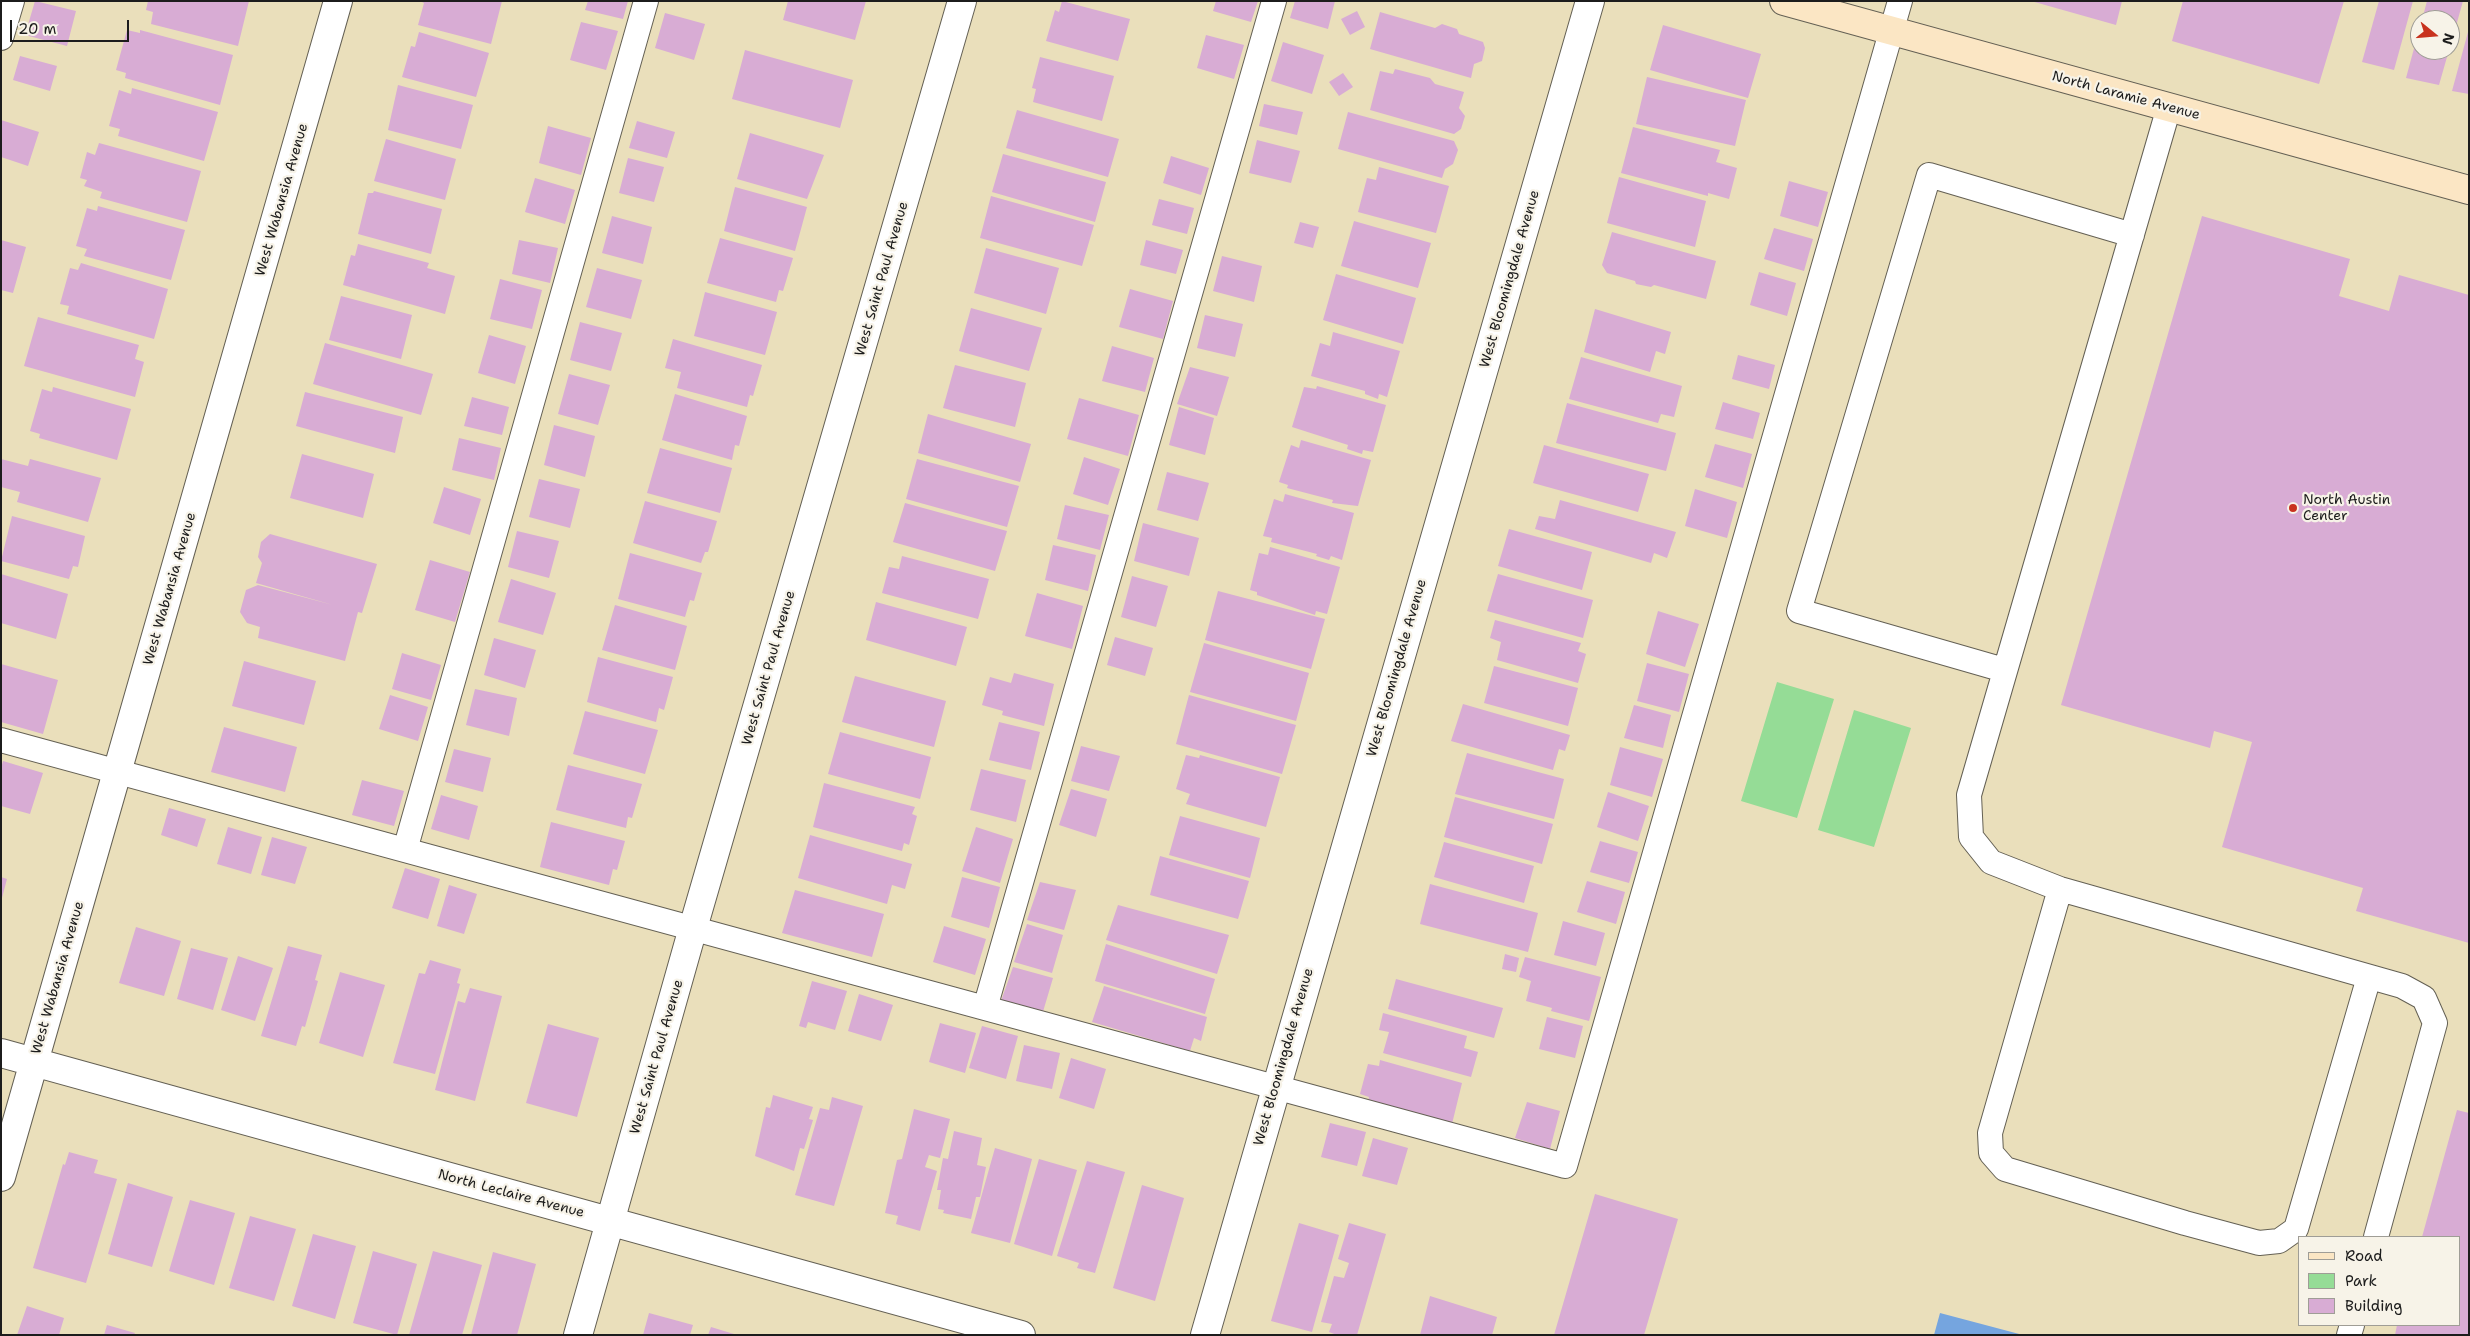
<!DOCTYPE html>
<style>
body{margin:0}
#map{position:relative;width:2470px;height:1336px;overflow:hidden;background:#eadfbb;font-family:"Shantell Sans",sans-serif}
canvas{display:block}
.frame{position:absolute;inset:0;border:2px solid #1c1c1c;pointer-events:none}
.legend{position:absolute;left:2298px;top:1236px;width:162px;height:90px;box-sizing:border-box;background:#f7f3e8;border:1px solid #9f9d96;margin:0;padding:6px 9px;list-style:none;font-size:15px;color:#1c1c1c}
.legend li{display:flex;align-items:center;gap:10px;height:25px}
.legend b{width:25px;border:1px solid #9f9d96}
.north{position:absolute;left:2410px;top:10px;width:50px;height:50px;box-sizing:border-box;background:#f7f3e8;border:1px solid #9f9d96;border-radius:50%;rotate:107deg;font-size:14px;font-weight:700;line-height:20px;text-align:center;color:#1c1c1c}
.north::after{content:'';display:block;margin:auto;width:18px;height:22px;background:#c8321e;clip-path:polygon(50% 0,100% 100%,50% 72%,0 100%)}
.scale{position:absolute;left:10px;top:20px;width:119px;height:22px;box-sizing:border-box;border:2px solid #1c1c1c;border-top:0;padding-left:6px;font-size:15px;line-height:18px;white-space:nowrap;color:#1c1c1c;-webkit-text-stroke:4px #f7f3e8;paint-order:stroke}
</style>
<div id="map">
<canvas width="2470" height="1336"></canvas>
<div class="frame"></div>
<ul class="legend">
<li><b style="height:6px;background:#fbe6c4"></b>Road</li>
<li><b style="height:14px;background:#95dc96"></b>Park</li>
<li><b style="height:14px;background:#d8acd4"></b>Building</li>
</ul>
<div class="north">N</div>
<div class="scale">20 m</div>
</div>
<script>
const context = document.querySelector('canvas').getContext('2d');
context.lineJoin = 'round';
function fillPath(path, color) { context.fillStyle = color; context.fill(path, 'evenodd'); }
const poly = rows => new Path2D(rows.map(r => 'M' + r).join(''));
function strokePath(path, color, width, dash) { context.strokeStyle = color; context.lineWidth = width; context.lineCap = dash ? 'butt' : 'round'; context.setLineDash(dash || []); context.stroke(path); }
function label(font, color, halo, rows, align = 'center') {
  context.font = font + ' "Shantell Sans",sans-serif'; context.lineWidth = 4.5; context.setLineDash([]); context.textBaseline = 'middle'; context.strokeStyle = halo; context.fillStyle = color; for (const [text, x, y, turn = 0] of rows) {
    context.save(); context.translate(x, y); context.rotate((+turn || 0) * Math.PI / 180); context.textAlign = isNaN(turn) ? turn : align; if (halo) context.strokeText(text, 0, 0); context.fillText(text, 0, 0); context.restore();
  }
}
fillPath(poly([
 [1777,682,1834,699,1797,818,1741,801],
 [1854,710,1911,728,1874,847,1818,830]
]), '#95dc96');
fillPath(poly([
 [1940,1313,2023,1335,1934,1335]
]), '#75a5df');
fillPath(poly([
 [35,1,76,11,67,46,25,35],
 [148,1,249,1,238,46,151,24,153,12,146,10],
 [420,1,502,1,491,44,418,25,424,3],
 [588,1,628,1,623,19,585,10],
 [788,1,866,1,855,40,783,20],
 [1062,1,1130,19,1118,61,1046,41,1055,10,1059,12],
 [1216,1,1258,1,1251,22,1213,11],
 [1295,1,1335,1,1328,29,1290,18],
 [2031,1,2122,1,2116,25],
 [2183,1,2344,1,2319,84,2172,41],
 [2379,1,2413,1,2394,70,2362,62],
 [2427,1,2463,1,2451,44,2450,20,2422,20],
 [1357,11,1365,27,1350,35,1341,19],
 [1380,12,1435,28,1442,24,1457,29,1459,34,1483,42,1485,48,1482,61,1474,64,1471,78,1370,49],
 [665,13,705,24,694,60,655,48],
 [581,22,618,31,606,70,570,60],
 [1663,25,1761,54,1748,98,1650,70],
 [127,30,140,33,140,30,233,55,220,105,125,78,126,73,116,70],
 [2419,30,2420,50,2449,50,2439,85,2406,78],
 [419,32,489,53,476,97,402,77,411,46,415,47],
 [2468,32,2469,32,2469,94,2452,91],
 [1206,35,1244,45,1234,79,1197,68],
 [1283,42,1324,55,1312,94,1271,81],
 [745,50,853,80,840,128,732,99],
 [20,56,57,66,50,91,13,80],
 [1040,57,1114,76,1102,121,1033,102,1036,89,1032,88],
 [1395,69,1430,78,1435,84,1464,92,1459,108,1465,116,1461,129,1454,134,1370,110,1380,71,1393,74],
 [1343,73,1353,87,1339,96,1329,82],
 [1647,77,1746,100,1735,146,1636,124],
 [398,85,473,105,461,149,388,130],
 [132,88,218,112,204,161,118,136,120,129,109,126,119,90,131,94],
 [1264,104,1303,112,1297,135,1259,126],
 [1017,110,1119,139,1108,177,1006,148],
 [1348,112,1454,141,1458,150,1453,164,1445,169,1442,178,1338,149],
 [1,120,39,132,28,166,1,157],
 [637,121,675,132,667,158,629,148],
 [548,126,591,138,581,175,539,163],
 [1633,127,1720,150,1716,162,1737,168,1729,199,1708,193,1708,196,1621,173],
 [750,133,824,155,807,199,737,179],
 [386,139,456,159,445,200,374,181],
 [1257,140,1300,151,1291,183,1249,173],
 [99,143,201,171,187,222,100,198,102,192,84,186,87,180,80,178,87,152,95,155],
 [1003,154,1106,182,1095,222,992,192],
 [1171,156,1209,168,1201,195,1163,183],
 [628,158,664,167,654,202,619,193],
 [1379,167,1449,186,1436,233,1358,212,1367,178,1376,180],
 [1619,177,1706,201,1695,247,1607,223],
 [535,178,575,190,565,224,525,212],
 [1789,181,1828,192,1818,227,1780,216],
 [735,187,807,207,795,251,724,231],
 [374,191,442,209,431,254,358,234,368,193,373,193],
 [991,196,1094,225,1082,266,980,238],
 [1159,199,1194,208,1187,234,1152,225],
 [98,206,185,230,171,280,84,256,87,249,76,246,87,208,97,211],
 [612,216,652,227,643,264,602,253],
 [2202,216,2350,259,2339,296,2389,311,2399,275,2469,295,2469,943,2356,911,2363,888,2222,847,2252,742,2214,731,2210,748,2061,705],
 [1354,221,1431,243,1418,288,1341,266],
 [1300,222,1319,227,1313,248,1294,243],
 [1774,228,1813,239,1804,271,1764,259],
 [1612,232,1716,261,1706,299,1654,285,1651,287,1636,284,1635,281,1607,273,1602,265],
 [720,238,793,258,783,291,779,290,776,302,707,283],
 [1,240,26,247,13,293,1,290],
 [519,240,558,248,550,283,512,274],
 [1146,240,1183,250,1176,274,1140,265],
 [358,244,429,263,427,268,455,276,445,314,343,285,351,255,355,256],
 [986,248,1059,268,1046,314,974,293],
 [1222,256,1262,266,1254,302,1213,291],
 [81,263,168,289,154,339,67,314,69,306,60,304,70,268,78,270],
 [597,268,642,280,631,319,586,307],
 [1759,272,1796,283,1787,316,1750,305],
 [1336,274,1416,298,1403,344,1323,320],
 [500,279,542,290,532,329,490,319],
 [1130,289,1173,301,1163,339,1119,327],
 [705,292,777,312,765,355,694,336],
 [341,296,412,315,401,359,329,340],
 [971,308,1042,328,1029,371,959,351],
 [1595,309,1671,332,1665,354,1656,351,1650,372,1584,352],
 [1205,315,1243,324,1235,357,1197,348],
 [38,317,139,345,135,359,144,362,135,397,24,366],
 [580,322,622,333,611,371,570,360],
 [1333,332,1400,351,1387,397,1379,394,1378,399,1365,394,1365,391,1311,376,1320,343,1330,346],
 [489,335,526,346,515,384,478,373],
 [673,339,762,365,753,396,750,395,747,407,677,388,681,372,665,368],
 [325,343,433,374,421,415,313,384],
 [1112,346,1154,358,1145,392,1102,381],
 [1738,355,1775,365,1769,389,1732,379],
 [1581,357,1682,386,1674,417,1661,414,1658,423,1569,399],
 [955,365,1026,383,1015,427,943,408],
 [1190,367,1229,377,1217,416,1177,404],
 [569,374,610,385,598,425,558,414],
 [1317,386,1386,405,1373,452,1363,450,1362,454,1347,449,1348,445,1292,427,1304,387,1316,389],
 [53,387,131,409,117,460,39,438,40,434,30,431,42,389,52,392],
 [305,392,403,417,395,453,296,426],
 [675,394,747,416,739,446,735,445,732,460,662,440],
 [472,397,509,407,502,435,464,426],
 [1079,398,1139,415,1128,456,1067,439],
 [1723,402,1760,413,1753,439,1715,429],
 [1567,403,1676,433,1666,471,1556,443],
 [1179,407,1214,418,1205,455,1169,445],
 [928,414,1031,444,1020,482,918,453],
 [554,425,595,436,585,477,544,465],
 [459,438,501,448,494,480,452,470],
 [1301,440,1371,460,1358,506,1332,503,1333,500,1287,488,1288,485,1279,482,1291,445,1299,448],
 [1715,444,1752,454,1743,488,1705,477],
 [1544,445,1649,474,1638,512,1533,483],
 [660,448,732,468,720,513,647,493],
 [302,454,374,474,363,518,290,498],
 [1084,457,1120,469,1108,505,1073,494],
 [1,459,28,466,30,459,101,478,88,522,17,502,20,492,1,487],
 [917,459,1019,486,1007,527,906,499],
 [1167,472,1209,483,1198,521,1157,510],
 [539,479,580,489,570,528,529,517],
 [444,487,481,499,470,535,433,523],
 [1695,489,1737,502,1727,538,1685,526],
 [1285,494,1354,513,1342,560,1331,556,1329,560,1316,556,1317,554,1271,542,1272,538,1263,536,1274,499,1283,502],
 [1560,500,1676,532,1667,558,1654,553,1651,563,1535,529,1539,516,1555,519],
 [645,501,717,521,708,552,705,552,701,563,633,543],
 [905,503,1007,531,995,571,893,542],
 [1065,505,1109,515,1100,550,1057,539],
 [12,516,85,536,78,567,73,566,69,579,1,561],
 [1143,523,1199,538,1189,576,1134,561],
 [1509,529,1592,552,1582,590,1498,566],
 [517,531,559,541,549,578,508,567],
 [270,534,377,564,362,613,358,612,345,661,258,638,260,627,247,623,240,612,246,590,258,585,333,605,256,583,262,563,258,557,261,542],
 [1053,545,1096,555,1088,591,1045,580],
 [1270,547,1340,567,1327,614,1316,611,1315,615,1257,595,1257,592,1250,590,1259,553,1268,555],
 [630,553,702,573,694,601,690,600,685,617,618,599],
 [902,556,989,579,978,619,882,593,889,567,899,569],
 [430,560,470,572,455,622,415,610],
 [1,574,68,594,56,639,1,623],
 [1498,574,1593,600,1583,638,1487,611],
 [1132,576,1168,586,1156,627,1121,617],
 [511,579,556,593,543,635,498,622],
 [1218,591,1325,619,1311,669,1205,640],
 [1037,593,1083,606,1072,649,1025,636],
 [876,602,967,627,956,666,866,640],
 [615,605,687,626,675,670,602,650],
 [1658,611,1699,624,1685,667,1646,654],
 [1495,620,1581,643,1578,651,1586,654,1578,683,1497,660,1501,642,1490,638],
 [1115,637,1153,648,1145,676,1107,665],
 [494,638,536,650,525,688,484,675],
 [1204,643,1309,673,1296,721,1190,692],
 [402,653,441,665,431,700,392,689],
 [598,657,673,677,664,710,659,708,656,722,587,702],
 [244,661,316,681,304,725,232,706],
 [1647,663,1689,674,1679,712,1637,701],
 [1,664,58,680,43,734,1,722],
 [1494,666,1578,688,1568,726,1484,703],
 [1014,673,1054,684,1044,726,1002,715,1003,711,982,705,990,677,1011,683],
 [855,676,946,701,934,747,842,722],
 [475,689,517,698,509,736,466,725],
 [390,695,428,707,418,741,379,729],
 [1189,695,1296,725,1282,774,1176,744],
 [1463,704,1570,735,1565,751,1559,749,1553,770,1451,741],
 [1634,705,1671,715,1663,748,1624,738],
 [585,711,658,730,645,774,573,754],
 [999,722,1040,732,1031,770,989,760],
 [224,727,297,747,285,792,211,772],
 [840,732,931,757,920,799,828,774],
 [1081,746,1120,756,1109,791,1071,781],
 [1620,747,1663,759,1652,797,1610,785],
 [454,749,491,758,483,792,445,782],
 [1467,753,1564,779,1554,819,1455,794],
 [1186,755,1199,758,1200,755,1280,777,1266,827,1186,804,1190,794,1176,789],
 [3,761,43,773,30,814,1,806,1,768],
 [568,765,642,784,632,818,628,817,626,828,556,810],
 [981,769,1026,780,1016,822,970,810],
 [362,780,404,791,394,826,352,815],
 [824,783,915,807,912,814,917,816,909,845,904,843,902,851,813,827],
 [1071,789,1107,799,1096,837,1059,825],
 [1608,792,1649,806,1638,841,1597,827],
 [441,795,478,806,469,840,431,829],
 [1455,797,1553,824,1542,864,1444,837],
 [169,808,206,819,197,847,161,835],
 [1180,816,1260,838,1250,878,1169,855],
 [551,822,625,841,617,870,613,869,609,885,540,867],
 [228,827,262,837,251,874,217,864],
 [976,827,1013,839,1000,883,962,871],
 [810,835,912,864,905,889,892,885,887,904,798,878],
 [272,837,307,847,295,884,261,875],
 [1600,841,1638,852,1629,883,1590,872],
 [1444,842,1534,866,1524,903,1434,877],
 [1160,856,1249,881,1238,919,1150,895],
 [405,868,440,879,428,919,392,908],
 [1,877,7,879,2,898,1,898],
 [962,877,1000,887,989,928,951,917],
 [1587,881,1625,892,1616,924,1577,912],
 [1040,882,1076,890,1064,930,1027,920],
 [1430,884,1538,913,1528,952,1420,924],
 [449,885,477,894,464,934,437,926],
 [795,890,884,914,872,957,782,933],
 [1118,905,1229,935,1217,974,1106,940],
 [1563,921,1605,933,1596,966,1554,955],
 [1027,924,1063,935,1052,973,1014,962],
 [944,926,986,939,975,975,933,962],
 [136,927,181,941,164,996,119,983],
 [1106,944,1215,979,1205,1014,1095,981],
 [288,946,322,955,315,980,318,981,305,1027,302,1026,296,1046,261,1036],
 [191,948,228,958,213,1010,177,999],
 [1505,954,1519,958,1516,972,1502,969],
 [238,956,273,968,255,1021,221,1010],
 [1525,957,1601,977,1589,1021,1551,1011,1552,1008,1526,1001,1531,981,1519,977],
 [430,960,461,969,457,983,460,984,435,1074,393,1063,419,973,425,974],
 [1013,967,1053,978,1042,1015,1000,1004],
 [340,972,385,985,363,1057,319,1043],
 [1396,979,1503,1008,1494,1038,1388,1009],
 [812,981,847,991,835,1030,808,1022,806,1028,799,1026],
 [1104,986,1207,1017,1201,1041,1194,1038,1190,1051,1092,1022],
 [470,988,502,996,475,1101,435,1090,458,1001,465,1003],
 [859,994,893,1005,881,1041,848,1031],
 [1383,1013,1467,1036,1464,1048,1478,1052,1471,1077,1383,1053,1389,1032,1379,1030],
 [1547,1017,1583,1026,1575,1058,1539,1049],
 [940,1023,976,1033,965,1073,929,1062],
 [548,1024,599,1038,577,1117,526,1103],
 [982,1026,1018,1036,1006,1079,969,1068],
 [1024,1045,1060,1053,1052,1089,1016,1081],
 [1071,1058,1106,1069,1094,1109,1059,1098],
 [1380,1060,1462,1083,1452,1124,1368,1101,1369,1097,1360,1094,1368,1064,1379,1066],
 [773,1095,813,1107,809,1119,813,1120,804,1149,800,1148,794,1171,755,1156,766,1107,770,1108],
 [832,1097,863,1106,834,1206,795,1195,820,1108,829,1110],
 [1527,1102,1560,1111,1550,1149,1515,1138],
 [914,1109,950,1119,940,1158,929,1155,925,1167,937,1171,920,1231,896,1224,898,1216,885,1213,897,1160,902,1159],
 [2457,1110,2469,1113,2469,1335,2395,1335,2397,1325,2459,1325,2459,1237,2422,1237],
 [1330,1123,1366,1132,1357,1166,1321,1157],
 [954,1131,982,1138,977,1165,986,1167,980,1197,976,1197,971,1219,943,1213,944,1210,938,1209,941,1190,937,1190,943,1158,948,1159],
 [1373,1138,1408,1148,1397,1185,1362,1176],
 [995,1148,1032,1159,1010,1243,971,1233],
 [69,1152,98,1160,94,1173,117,1179,86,1283,33,1268,63,1164,65,1165],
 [1039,1159,1077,1170,1052,1256,1014,1244],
 [1087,1161,1125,1172,1095,1273,1077,1268,1079,1263,1057,1256],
 [128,1183,173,1197,152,1267,108,1254],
 [1142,1185,1184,1198,1155,1301,1113,1288],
 [1595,1194,1678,1219,1644,1335,1554,1335],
 [190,1200,235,1213,214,1285,169,1271],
 [250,1216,296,1229,274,1301,229,1288],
 [1299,1223,1339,1235,1312,1332,1271,1321],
 [1349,1223,1386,1234,1357,1335,1337,1335,1329,1332,1332,1324,1321,1322,1334,1276,1344,1278,1349,1263,1338,1259],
 [313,1234,356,1246,335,1319,292,1306],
 [373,1251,417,1264,397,1335,353,1323],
 [433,1251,482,1265,462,1335,409,1335],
 [493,1252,536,1264,517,1335,471,1335],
 [1430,1296,1497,1317,1492,1335,1420,1335],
 [27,1306,64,1318,59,1335,17,1335],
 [649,1313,693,1325,690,1335,643,1335],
 [107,1325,135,1333,134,1335,104,1335],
 [711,1327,734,1334,734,1335,708,1335]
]), '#d8acd4');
const lane = poly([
 [1,38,12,1],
 [2169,107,1969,795,1971,837,1991,862,2060,889,2402,986,2424,998,2435,1023,2376,1237],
 [2004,670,1799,611,1929,175,2132,235],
 [1,740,1565,1166,1900,1],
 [405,850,646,1],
 [2060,889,1990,1133,1991,1153,2005,1169,2185,1223,2259,1243,2279,1241,2296,1229,2369,977],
 [985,1008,1274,1],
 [2349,1335,2352,1325]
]);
const street = poly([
 [1,1053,1021,1335],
 [1,1177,338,1],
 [578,1335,693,928,962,1],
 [1205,1335,1590,1]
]);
const secondary = poly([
 [1784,1,2469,190]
]);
strokePath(lane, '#646054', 26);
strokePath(street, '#646054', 30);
strokePath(secondary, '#646054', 30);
strokePath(lane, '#fff', 24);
strokePath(street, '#fff', 28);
strokePath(secondary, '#fbe6c4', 28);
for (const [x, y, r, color] of [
 [2293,508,5,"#c8321e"]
]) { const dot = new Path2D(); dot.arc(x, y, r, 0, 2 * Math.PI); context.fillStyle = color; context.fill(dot); strokePath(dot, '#f7f3e8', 2); }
label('14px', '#1c1c1c', '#f7f3e8', [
 ["North Laramie Avenue",2126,96,15],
 ["West Wabansia Avenue",282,200,-74],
 ["West Saint Paul Avenue",882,279,-74],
 ["West Bloomingdale Avenue",1510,279,-74],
 ["West Wabansia Avenue",170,589,-74],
 ["West Saint Paul Avenue",769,668,-74],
 ["West Bloomingdale Avenue",1397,668,-74],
 ["West Wabansia Avenue",58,978,-74],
 ["West Saint Paul Avenue",657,1057,-74],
 ["West Bloomingdale Avenue",1284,1057,-74],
 ["North Leclaire Avenue",511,1194,15]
]);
label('14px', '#1c1c1c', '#f7f3e8', [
 ["North Austin",2303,500],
 ["Center",2303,516]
], 'left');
</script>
